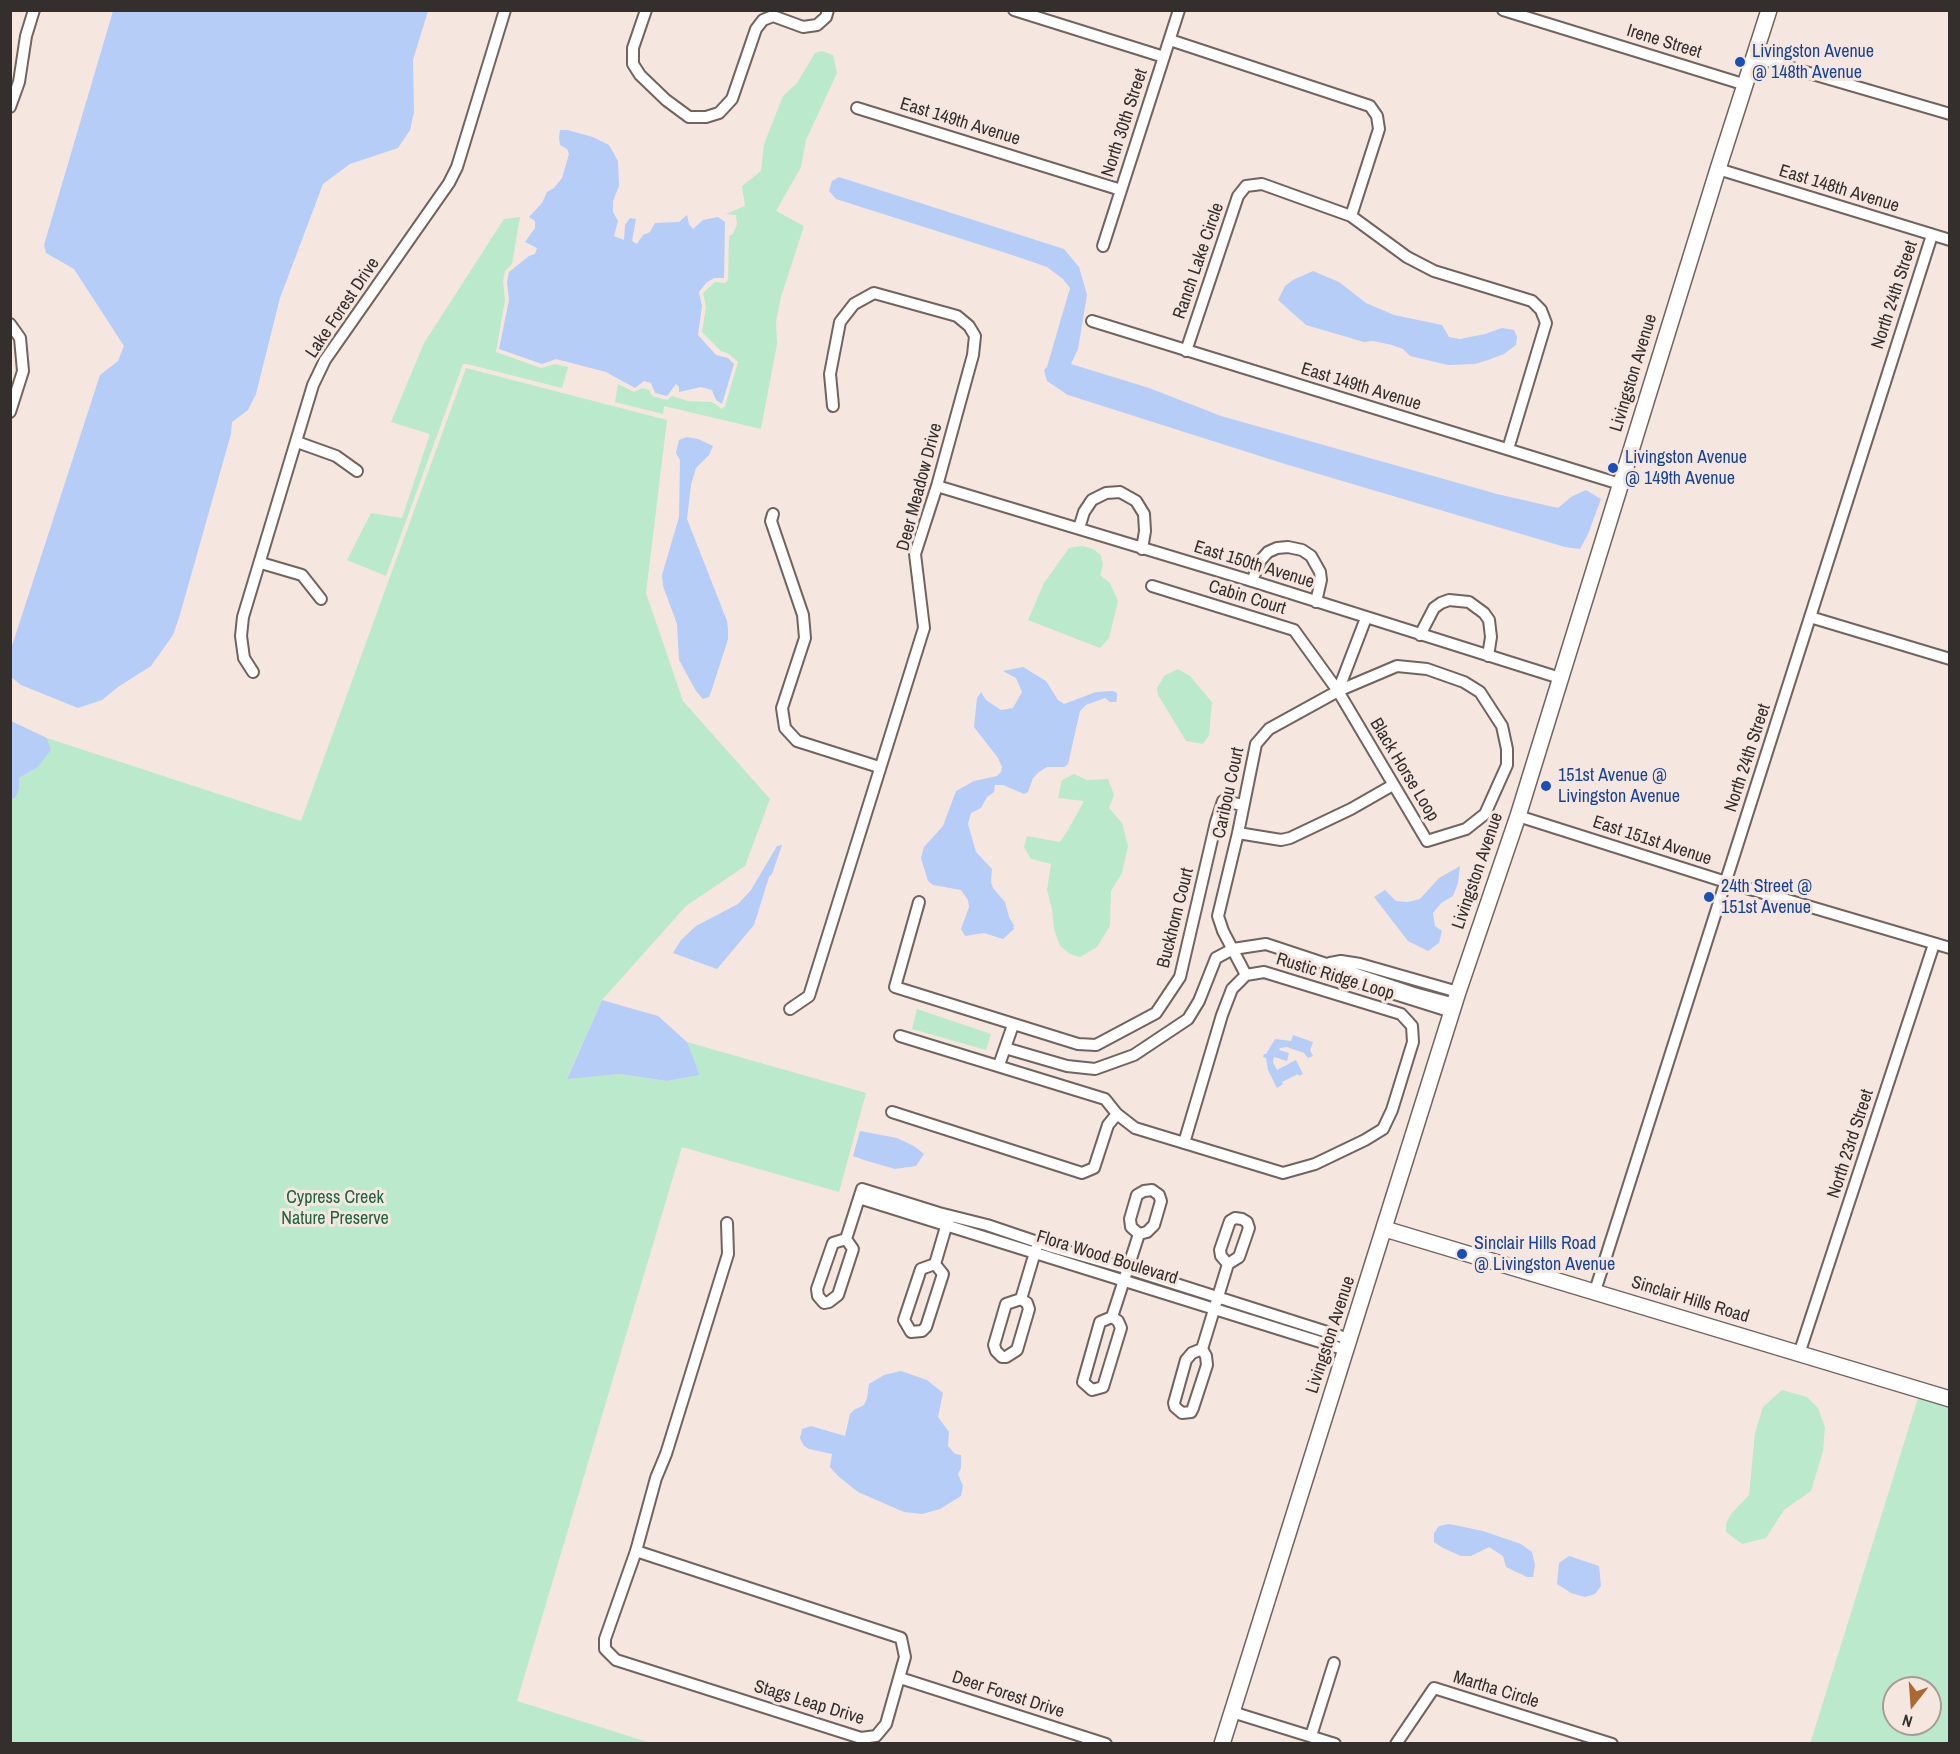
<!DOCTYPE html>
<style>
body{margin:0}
#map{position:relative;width:1960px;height:1754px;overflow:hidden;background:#f6e6e0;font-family:"Archivo Narrow",sans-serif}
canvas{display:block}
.frame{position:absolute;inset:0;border:12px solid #342e2c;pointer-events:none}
.north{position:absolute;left:1882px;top:1676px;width:60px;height:60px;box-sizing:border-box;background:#f6e6e0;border:2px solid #a89c98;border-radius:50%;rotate:197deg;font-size:16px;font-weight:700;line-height:24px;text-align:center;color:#342e2c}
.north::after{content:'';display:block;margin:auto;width:21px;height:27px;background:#a96932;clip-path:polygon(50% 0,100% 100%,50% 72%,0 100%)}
</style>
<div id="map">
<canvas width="1960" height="1754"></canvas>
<div class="frame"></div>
<div class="north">N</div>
</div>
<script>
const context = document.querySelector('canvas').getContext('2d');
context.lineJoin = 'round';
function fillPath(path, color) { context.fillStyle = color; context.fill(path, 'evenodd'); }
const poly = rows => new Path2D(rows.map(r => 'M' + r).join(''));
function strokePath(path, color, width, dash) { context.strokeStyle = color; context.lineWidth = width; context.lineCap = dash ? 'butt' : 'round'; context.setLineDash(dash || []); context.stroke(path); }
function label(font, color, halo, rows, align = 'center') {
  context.font = font + ' "Archivo Narrow",sans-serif'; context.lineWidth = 6; context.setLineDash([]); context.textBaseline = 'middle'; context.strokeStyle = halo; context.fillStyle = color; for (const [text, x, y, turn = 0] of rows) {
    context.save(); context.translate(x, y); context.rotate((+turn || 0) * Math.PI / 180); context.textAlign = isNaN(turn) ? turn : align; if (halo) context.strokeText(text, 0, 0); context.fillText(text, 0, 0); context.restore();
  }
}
fillPath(poly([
 [822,51,833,55,837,73,806,140,801,167,776,211,804,226,781,297,776,322,777,344,761,429,664,406,663,414,615,402,618,384,634,392,642,388,649,390,652,396,667,400,672,396,688,401,712,402,722,409,725,406,738,362,729,354,721,351,702,332,706,307,703,293,715,282,725,283,728,280,729,236,733,234,737,224,736,215,726,214,745,206,742,186,761,171,764,144,783,96,797,83,815,53],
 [520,217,512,264,505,271,503,281,505,300,496,352,541,368,555,364,568,367,562,388,467,364,463,364,386,576,347,560,371,513,402,518,430,434,391,422,424,343,504,219],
 [466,368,667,420,646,593,683,701,770,799,745,866,686,906,602,1000,567,1078,619,1074,667,1081,700,1075,687,1042,866,1093,839,1192,682,1147,517,1701,651,1743,11,1744,10,799,15,798,19,778,38,767,51,750,47,738,301,821],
 [1082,546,1093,549,1101,555,1103,566,1100,575,1110,583,1118,601,1109,638,1100,648,1028,620,1044,583,1069,548],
 [1178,669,1190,676,1212,702,1209,735,1203,744,1186,741,1158,695,1157,688,1164,676],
 [1074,774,1087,780,1108,779,1114,795,1109,808,1122,823,1128,846,1122,873,1111,891,1110,926,1097,947,1080,957,1070,954,1060,946,1054,929,1052,909,1047,890,1051,864,1031,859,1024,847,1027,836,1060,842,1068,830,1084,801,1058,798,1062,780],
 [917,1009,991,1034,986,1050,912,1029],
 [1782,1390,1807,1397,1818,1408,1825,1427,1823,1451,1811,1491,1784,1510,1766,1538,1742,1544,1726,1532,1726,1524,1731,1514,1749,1495,1755,1433,1763,1407],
 [1919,1395,1949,1398,1949,1743,1810,1744],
 [1894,1688,1930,1688,1930,1724,1894,1724]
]), '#bbe9cc');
fillPath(poly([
 [113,11,428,11,413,60,414,112,410,130,398,148,350,164,323,184,280,298,256,394,248,410,232,422,231,434,179,618,173,635,151,666,118,687,102,700,78,708,21,685,11,677,10,652,100,375,118,361,124,346,74,269,46,253,44,245],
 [560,130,567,130,593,137,609,145,618,161,619,186,613,201,613,212,618,221,614,236,624,240,625,225,630,218,636,219,632,241,637,244,643,235,650,232,655,223,679,222,687,215,689,224,693,229,703,220,718,217,725,222,724,278,714,278,706,283,699,292,702,306,698,335,716,355,728,358,734,364,722,404,716,400,712,390,701,387,679,392,679,387,676,384,667,396,655,393,651,383,644,381,635,388,606,372,556,359,542,364,499,349,509,300,507,282,509,272,529,256,535,254,537,248,525,242,535,228,535,221,529,217,542,203,547,192,554,188,562,178,569,154,567,149,560,145,559,138],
 [839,177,1064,249,1079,267,1087,295,1078,349,1071,364,1149,388,1221,416,1497,494,1558,508,1571,497,1586,490,1601,499,1588,534,1580,549,1565,547,1285,464,1068,395,1047,381,1044,370,1047,367,1070,288,1063,279,1047,267,1009,254,836,199,829,191,832,181],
 [1313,271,1339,282,1366,303,1394,315,1442,325,1449,337,1460,339,1485,334,1502,328,1514,330,1517,337,1516,345,1504,354,1488,360,1475,364,1448,365,1410,356,1403,349,1392,345,1373,341,1364,342,1306,325,1278,300,1285,286,1293,280],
 [687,437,698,439,713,446,709,455,696,468,691,485,687,519,727,621,728,629,728,639,712,689,709,697,703,699,696,691,679,660,677,624,663,586,662,575,679,517,680,460,676,453,679,440],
 [1023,667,1046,681,1058,700,1064,704,1096,692,1113,691,1117,693,1117,697,1116,702,1110,702,1105,698,1094,702,1086,705,1080,711,1068,764,1064,767,1047,767,1039,772,1033,778,1028,792,1024,794,1003,785,995,785,994,792,987,797,981,808,971,813,968,824,976,852,992,869,991,882,993,888,1005,902,1009,917,1015,927,1013,926,1014,929,1003,939,984,933,965,936,961,929,969,907,968,900,961,890,933,885,928,881,921,858,924,847,943,826,956,791,974,781,997,776,1001,772,1002,767,998,758,974,727,977,698,981,692,986,700,1001,710,1013,708,1022,692,1016,678,1003,671],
 [11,721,47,738,51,750,38,767,19,778,19,789,15,798,11,799],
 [782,845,772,874,769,877,754,925,717,969,673,953,681,940,696,926,738,904,751,890,777,846],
 [1460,866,1458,883,1453,896,1441,903,1433,913,1435,926,1442,931,1439,943,1428,951,1408,941,1374,897,1385,890,1396,901,1408,902,1420,899,1439,878],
 [602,1000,658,1016,687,1042,700,1075,667,1081,619,1074,567,1079],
 [1293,1035,1313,1042,1310,1050,1313,1056,1308,1058,1304,1053,1287,1047,1280,1048,1279,1050,1289,1053,1287,1061,1274,1057,1273,1062,1277,1070,1296,1060,1303,1074,1299,1076,1298,1074,1282,1082,1283,1084,1277,1088,1268,1070,1266,1058,1263,1057,1264,1054,1266,1054,1275,1039,1291,1041],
 [860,1131,897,1138,914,1146,924,1154,916,1166,895,1169,864,1160,853,1156],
 [901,1371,927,1380,943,1393,938,1417,949,1432,948,1446,955,1454,961,1455,961,1468,958,1474,963,1486,961,1496,940,1509,922,1514,904,1512,858,1492,838,1476,830,1467,832,1454,809,1449,804,1446,800,1438,802,1429,811,1426,845,1436,850,1414,854,1410,864,1405,867,1398,869,1384,884,1375],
 [1449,1524,1483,1531,1521,1544,1532,1552,1535,1565,1533,1577,1527,1577,1506,1567,1503,1556,1489,1547,1471,1556,1461,1556,1443,1548,1434,1542,1434,1533,1439,1526],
 [1569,1556,1599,1566,1601,1586,1595,1594,1585,1597,1571,1593,1557,1584,1559,1563]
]), '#b5cdf7');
const street = poly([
 [646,10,633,48,633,64,640,75,666,100,689,117,706,117,719,113,732,99,756,29,763,20,773,16,803,27,817,25,826,17,828,10],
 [1014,10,1164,57],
 [1503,10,1746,85],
 [1170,40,1370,106,1377,116,1379,129,1351,216],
 [1754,57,1950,114],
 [10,107,19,82,26,36,34,10],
 [857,108,1121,190],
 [1718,169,1950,240],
 [1103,246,1179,10],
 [1092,321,1620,484],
 [10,324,20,338,23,371,10,412],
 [1186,351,1238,196,1246,186,1262,184,1351,216,1407,257,1434,271,1532,301,1541,310,1546,323,1508,449],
 [297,442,336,456,357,471],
 [937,486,1252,581,1560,678],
 [773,514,771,521,803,615,805,638,782,708,785,728,797,741,879,767],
 [1079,528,1084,512,1092,500,1106,493,1120,492,1136,501,1144,514,1145,531,1142,549],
 [261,563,302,575,321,599],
 [1252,581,1260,561,1268,552,1277,548,1288,547,1302,550,1311,556,1320,572,1321,580,1316,602],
 [1152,586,1294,630,1338,691,1427,841,1466,829,1485,814,1507,765,1507,749,1502,726,1480,692,1464,682,1427,669,1397,666,1338,691],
 [1810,617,1950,659],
 [1420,635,1434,608,1441,603,1449,600,1469,602,1484,613,1489,620,1491,637,1488,656],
 [253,672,244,658,241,636,243,617,313,385,325,360,449,183,457,167,505,10],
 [1518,816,1726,882,1950,948],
 [1238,833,1281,840,1290,838,1351,809,1393,785],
 [919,902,895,987,1078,1044,1096,1045,1156,1013,1180,977,1216,822,1223,801,1243,805],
 [1330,963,1341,961,1360,964,1458,992],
 [1350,977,1363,984,1452,1012],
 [790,1009,809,996,924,628,915,554,937,486,973,355,975,336,969,326,957,316,874,293,854,304,840,322,830,374,833,406],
 [900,1036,1105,1099,1117,1114,1135,1128,1283,1173,1315,1164,1365,1140,1383,1129,1392,1110,1413,1042,1412,1026,1401,1014,1264,972,1246,975,1223,931,1218,916,1238,833,1256,744,1269,729,1338,691,1366,618],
 [1005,1048,1067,1066,1095,1069,1134,1055,1188,1019,1199,1001,1216,958,1233,949,1266,944,1414,993,1455,1004],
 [999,1065,1013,1025],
 [892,1112,1082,1173,1094,1168,1108,1125,1117,1114],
 [1184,1143,1222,1015,1232,989,1246,975],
 [859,1198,1346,1350],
 [846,1239,833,1243,817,1289,818,1296,824,1303,829,1302,838,1295,853,1249,846,1239,862,1189,939,1213,987,1225,1052,1247,1129,1269,1349,1339],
 [935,1264,921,1269,904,1320,911,1332,922,1331,926,1327,943,1274,935,1264,948,1220],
 [1595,1291,1932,235],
 [1021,1299,1006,1304,994,1345,996,1351,1002,1357,1006,1357,1017,1350,1029,1309,1027,1303,1021,1299,1036,1249],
 [1112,1317,1100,1322,1083,1382,1092,1390,1103,1387,1121,1328,1118,1321,1112,1317,1139,1234,1147,1232,1154,1225,1161,1201,1159,1195,1152,1190,1144,1191,1137,1195,1130,1219,1131,1227,1139,1234],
 [1202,1349,1192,1353,1186,1360,1174,1403,1175,1407,1182,1413,1191,1412,1193,1408,1207,1365,1206,1356,1202,1349,1228,1264,1239,1257,1249,1228,1247,1222,1242,1219,1235,1218,1230,1221,1220,1250,1221,1256,1228,1264],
 [1799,1354,1934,944],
 [636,1551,901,1638,905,1657,886,1724,876,1736,861,1738,616,1660,605,1649,605,1639,636,1551,656,1478,666,1454,728,1254,727,1223],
 [900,1678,1106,1744],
 [1232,1712,1335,1744],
 [1311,1736,1334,1663],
 [1396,1744,1434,1688,1612,1744]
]);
const secondary = poly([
 [1385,1229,1950,1399],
 [1222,1744,1458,992,1518,816,1718,169,1769,10]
]);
strokePath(street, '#71635e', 14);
strokePath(secondary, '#71635e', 18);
strokePath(street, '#fff', 10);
strokePath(secondary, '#fff', 15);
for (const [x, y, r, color] of [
 [1740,62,6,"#1a4fb4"],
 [1613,468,6,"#1a4fb4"],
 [1546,786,6,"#1a4fb4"],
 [1709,897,6,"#1a4fb4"],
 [1462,1254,6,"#1a4fb4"]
]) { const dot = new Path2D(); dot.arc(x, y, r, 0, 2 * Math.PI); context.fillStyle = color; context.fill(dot); strokePath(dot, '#f6e6e0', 2); }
label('18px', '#342e2c', '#f6e6e0', [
 ["Irene Street",1664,42,17],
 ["East 149th Avenue",960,122,17],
 ["North 30th Street",1125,123,-72],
 ["East 148th Avenue",1839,189,17],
 ["Ranch Lake Circle",1199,261,-71],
 ["North 24th Street",1895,295,-72],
 ["Lake Forest Drive",343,308,-56],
 ["Livingston Avenue",1634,373,-73],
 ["East 149th Avenue",1361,387,17],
 ["Deer Meadow Drive",920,487,-75],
 ["East 150th Avenue",1254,565,17],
 ["Cabin Court",1247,598,17],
 ["North 24th Street",1748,758,-72],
 ["Black Horse Loop",1404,770,59],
 ["Caribou Court",1229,793,-78],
 ["East 151st Avenue",1652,841,18],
 ["Livingston Avenue",1478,871,-71],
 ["Buckhorn Court",1176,918,-76],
 ["Rustic Ridge Loop",1335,977,17],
 ["North 23rd Street",1851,1144,-72],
 ["Flora Wood Boulevard",1107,1258,17],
 ["Sinclair Hills Road",1690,1300,17],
 ["Livingston Avenue",1331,1335,-72],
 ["Martha Circle",1496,1690,17],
 ["Deer Forest Drive",1008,1695,18],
 ["Stags Leap Drive",809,1703,17]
]);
label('18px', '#164399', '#f6e6e0', [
 ["Livingston Avenue",1752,52],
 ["@ 148th Avenue",1752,73],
 ["Livingston Avenue",1625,458],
 ["@ 149th Avenue",1625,479],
 ["151st Avenue @",1558,776],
 ["Livingston Avenue",1558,797],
 ["24th Street @",1721,887],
 ["151st Avenue",1721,908],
 ["Sinclair Hills Road",1474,1244],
 ["@ Livingston Avenue",1474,1265]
], 'left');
label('18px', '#1b6540', '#f6e6e0', [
 ["Cypress Creek",335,1198],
 ["Nature Preserve",335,1219]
]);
</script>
